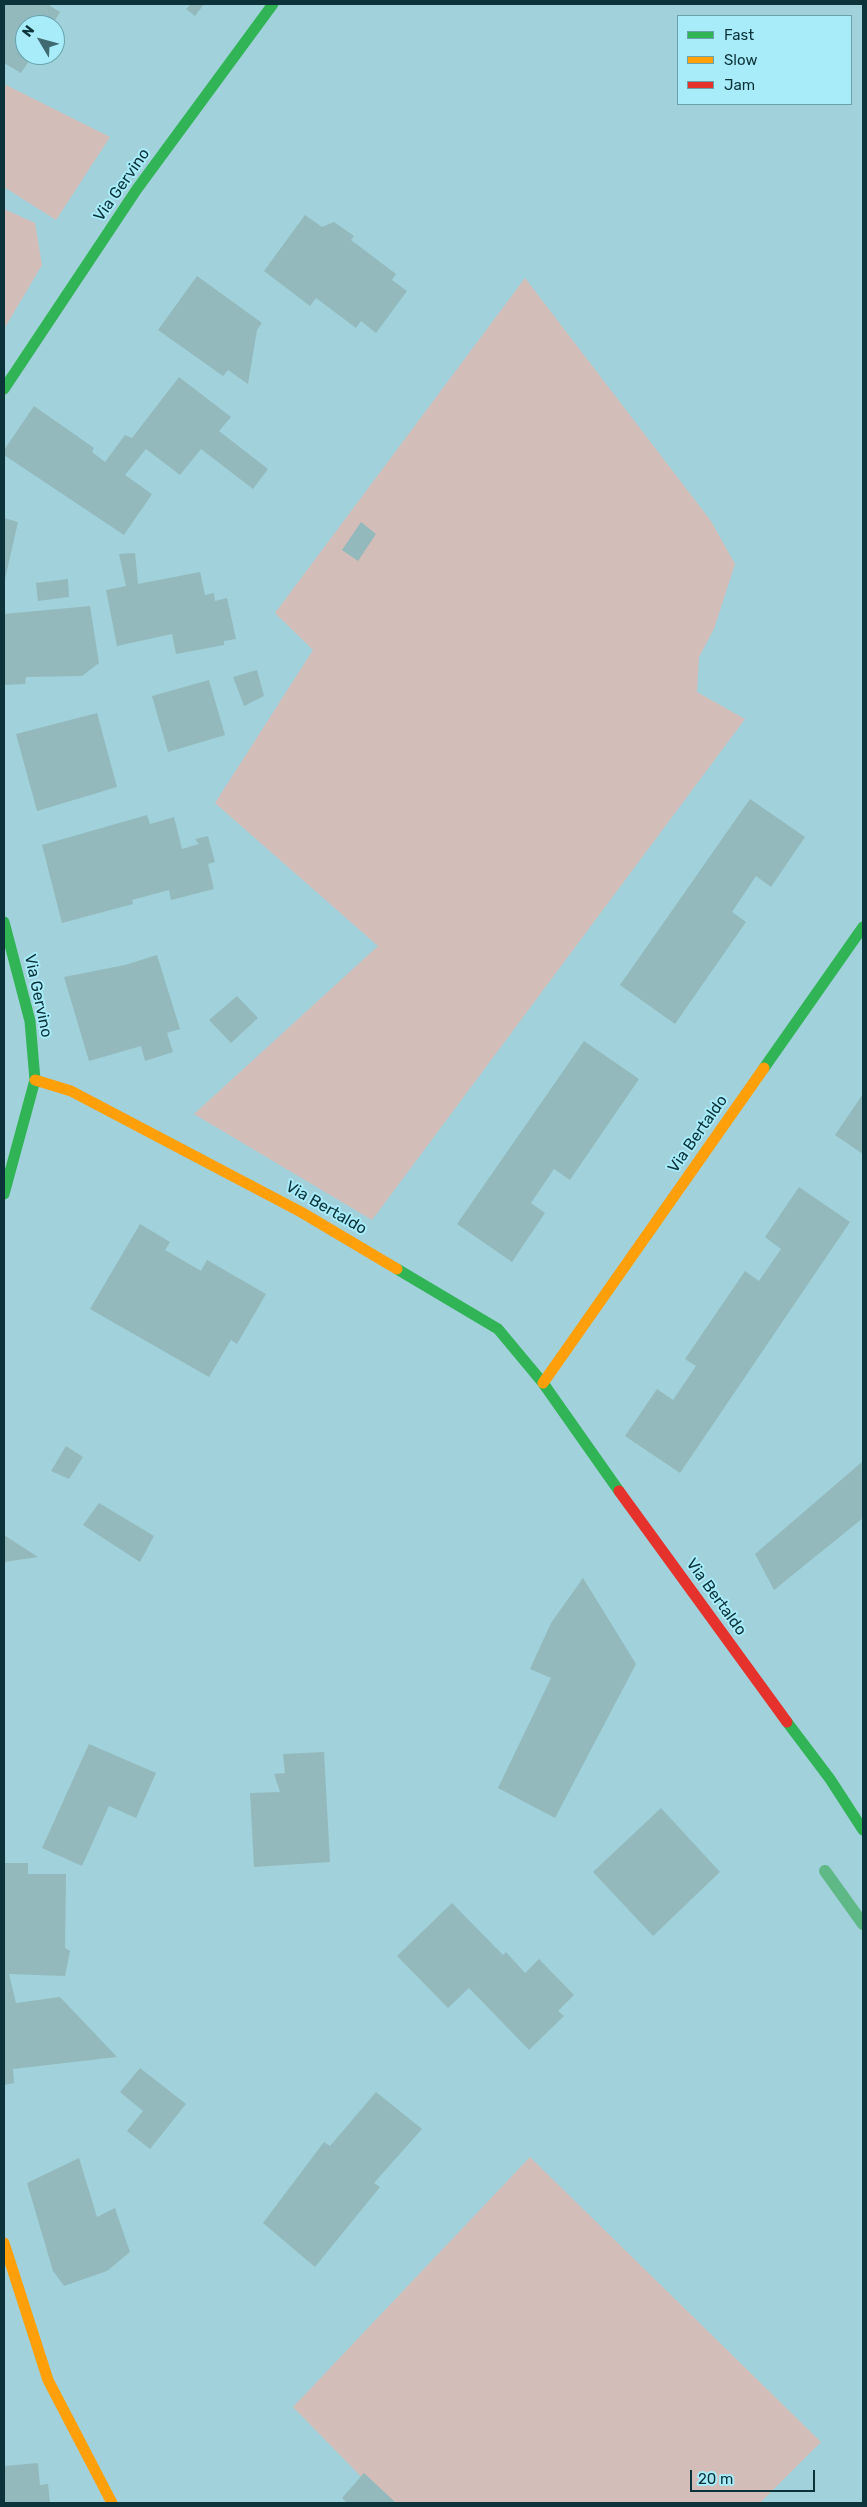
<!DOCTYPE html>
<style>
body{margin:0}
#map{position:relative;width:867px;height:2507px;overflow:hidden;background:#a1d1da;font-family:Rubik,sans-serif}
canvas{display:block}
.frame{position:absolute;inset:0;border:5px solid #0b3339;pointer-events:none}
.legend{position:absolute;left:677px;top:15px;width:175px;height:90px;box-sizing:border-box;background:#a8ecf9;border:1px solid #69a2ac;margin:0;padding:6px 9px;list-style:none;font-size:15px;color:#0b3339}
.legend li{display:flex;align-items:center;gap:10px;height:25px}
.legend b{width:25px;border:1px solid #69a2ac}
.north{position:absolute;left:15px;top:15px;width:50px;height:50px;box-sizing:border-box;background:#a8ecf9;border:1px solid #69a2ac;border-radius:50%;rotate:307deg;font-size:14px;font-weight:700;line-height:20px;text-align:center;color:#0b3339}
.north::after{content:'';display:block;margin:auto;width:18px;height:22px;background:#406a71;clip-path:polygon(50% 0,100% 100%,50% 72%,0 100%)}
.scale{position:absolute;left:690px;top:2470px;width:125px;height:22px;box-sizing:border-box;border:2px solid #0b3339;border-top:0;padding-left:6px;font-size:15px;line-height:18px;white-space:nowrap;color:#0b3339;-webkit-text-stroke:4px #a8ecf9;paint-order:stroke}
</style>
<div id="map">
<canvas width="867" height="2507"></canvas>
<div class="frame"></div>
<ul class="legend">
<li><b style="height:6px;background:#30b455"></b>Fast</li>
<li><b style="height:6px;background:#ff9f0a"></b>Slow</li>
<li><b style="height:6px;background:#e5322d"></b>Jam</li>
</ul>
<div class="north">N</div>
<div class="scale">20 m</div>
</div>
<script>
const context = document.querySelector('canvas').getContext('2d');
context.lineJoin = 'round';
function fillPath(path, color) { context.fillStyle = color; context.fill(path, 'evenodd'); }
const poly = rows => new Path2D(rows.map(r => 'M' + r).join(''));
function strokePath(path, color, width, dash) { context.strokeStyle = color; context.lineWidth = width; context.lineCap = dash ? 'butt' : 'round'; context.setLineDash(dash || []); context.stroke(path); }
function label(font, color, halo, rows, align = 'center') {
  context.font = font + ' Rubik,sans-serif'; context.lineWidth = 4; context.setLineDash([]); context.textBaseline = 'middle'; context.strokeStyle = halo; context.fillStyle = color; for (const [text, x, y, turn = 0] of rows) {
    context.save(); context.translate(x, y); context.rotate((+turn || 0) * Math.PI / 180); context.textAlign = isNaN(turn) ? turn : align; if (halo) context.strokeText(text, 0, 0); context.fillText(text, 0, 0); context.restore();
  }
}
fillPath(poly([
 [4,84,110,137,56,220,4,187],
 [4,209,35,223,42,265,4,329],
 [525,278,711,521,735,564,714,629,699,657,697,692,745,719,372,1220,194,1114,378,946,215,803,313,650,275,613],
 [530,2157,821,2442,760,2503,387,2503,293,2407]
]), '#d2bdb9');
strokePath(poly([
 [825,1871,863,1924]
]), '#5eb986', 12);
fillPath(poly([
 [4,4,47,4,60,12,52,25,25,25,25,55,33,55,21,73,4,63],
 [191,4,204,4,195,16,186,9],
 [305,215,322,227,334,222,354,236,351,240,396,274,392,280,407,291,376,333,361,321,356,328,316,298,310,306,264,271],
 [197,276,262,323,257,330,248,384,228,370,223,376,158,330],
 [179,377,231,417,219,431,268,469,253,489,201,449,180,475,146,449,125,475,152,494,124,535,4,455,4,450,34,406,94,448,92,452,105,462,125,435,132,438],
 [4,518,18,522,5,579,4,578],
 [361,522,376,534,358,561,342,550],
 [135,553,138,584,200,572,205,595,214,593,215,601,227,598,236,639,224,641,224,645,176,654,172,634,117,646,106,590,126,586,119,554],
 [68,579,69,597,38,601,36,583],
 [90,606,99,663,82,676,26,677,25,684,4,685,4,614],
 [257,670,264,696,244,706,233,677],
 [209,680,225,735,168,752,152,696],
 [97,713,117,787,37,811,16,734],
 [750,799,805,837,771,887,756,876,732,912,746,922,675,1024,620,985],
 [147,815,150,824,174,817,182,849,199,844,195,839,208,836,215,862,208,864,214,889,171,900,169,890,132,900,133,904,62,923,42,845],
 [157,955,180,1029,167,1033,173,1052,145,1061,141,1046,89,1061,64,977,125,965],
 [237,996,258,1018,231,1043,209,1020],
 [584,1041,639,1079,570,1180,554,1169,531,1203,545,1213,512,1262,457,1224],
 [863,1094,863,1154,835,1135],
 [799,1187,850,1222,680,1473,625,1436,657,1389,673,1400,696,1366,685,1359,745,1271,759,1281,781,1249,765,1237],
 [140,1224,170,1242,165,1250,201,1271,207,1260,266,1294,237,1344,231,1340,209,1377,90,1309],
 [66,1446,83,1457,69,1479,51,1471],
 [863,1461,863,1518,774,1590,755,1554],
 [99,1503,154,1536,140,1562,83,1525],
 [4,1535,38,1557,4,1562],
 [583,1578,636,1664,555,1818,498,1788,551,1678,530,1669,551,1623],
 [89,1744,156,1773,136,1818,109,1806,82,1866,42,1848],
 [324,1752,330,1862,254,1867,250,1793,280,1792,274,1774,285,1773,283,1754],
 [661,1808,720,1872,653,1936,593,1872],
 [4,1863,28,1863,28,1874,66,1874,65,1948,70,1951,65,1976,9,1974,16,2003,60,1997,117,2057,13,2069,14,2083,4,2085],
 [452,1903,503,1955,506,1952,525,1973,539,1959,574,1995,558,2011,564,2016,529,2050,469,1988,448,2008,397,1956],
 [140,2068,186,2104,150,2149,127,2131,143,2111,120,2092],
 [376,2092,422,2129,374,2183,380,2187,315,2267,263,2223,324,2142,330,2146],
 [79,2158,97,2217,115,2208,130,2252,107,2271,64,2286,53,2271,27,2183],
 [38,2463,40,2485,48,2484,50,2503,4,2503,4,2466],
 [364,2473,396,2503,347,2503,342,2498]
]), '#93b9bc');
strokePath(poly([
 [4,389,137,189,273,4],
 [4,922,30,1021,35,1080,4,1194],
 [764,1068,863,927],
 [397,1269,498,1329,543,1383,619,1491],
 [787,1722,830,1779,863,1830]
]), '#30b455', 11);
strokePath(poly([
 [35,1080,71,1091,301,1212,397,1269],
 [543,1383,764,1068],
 [4,2243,48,2380,112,2503]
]), '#ff9f0a', 11);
strokePath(poly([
 [619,1491,787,1722]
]), '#e5322d', 11);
label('16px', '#0b3339', '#a8ecf9', [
 ["Via Gervino",122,185,-55],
 ["Via Gervino",38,996,78],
 ["Via Bertaldo",698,1134,-55],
 ["Via Bertaldo",326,1208,30],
 ["Via Bertaldo",716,1597,54]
]);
</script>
